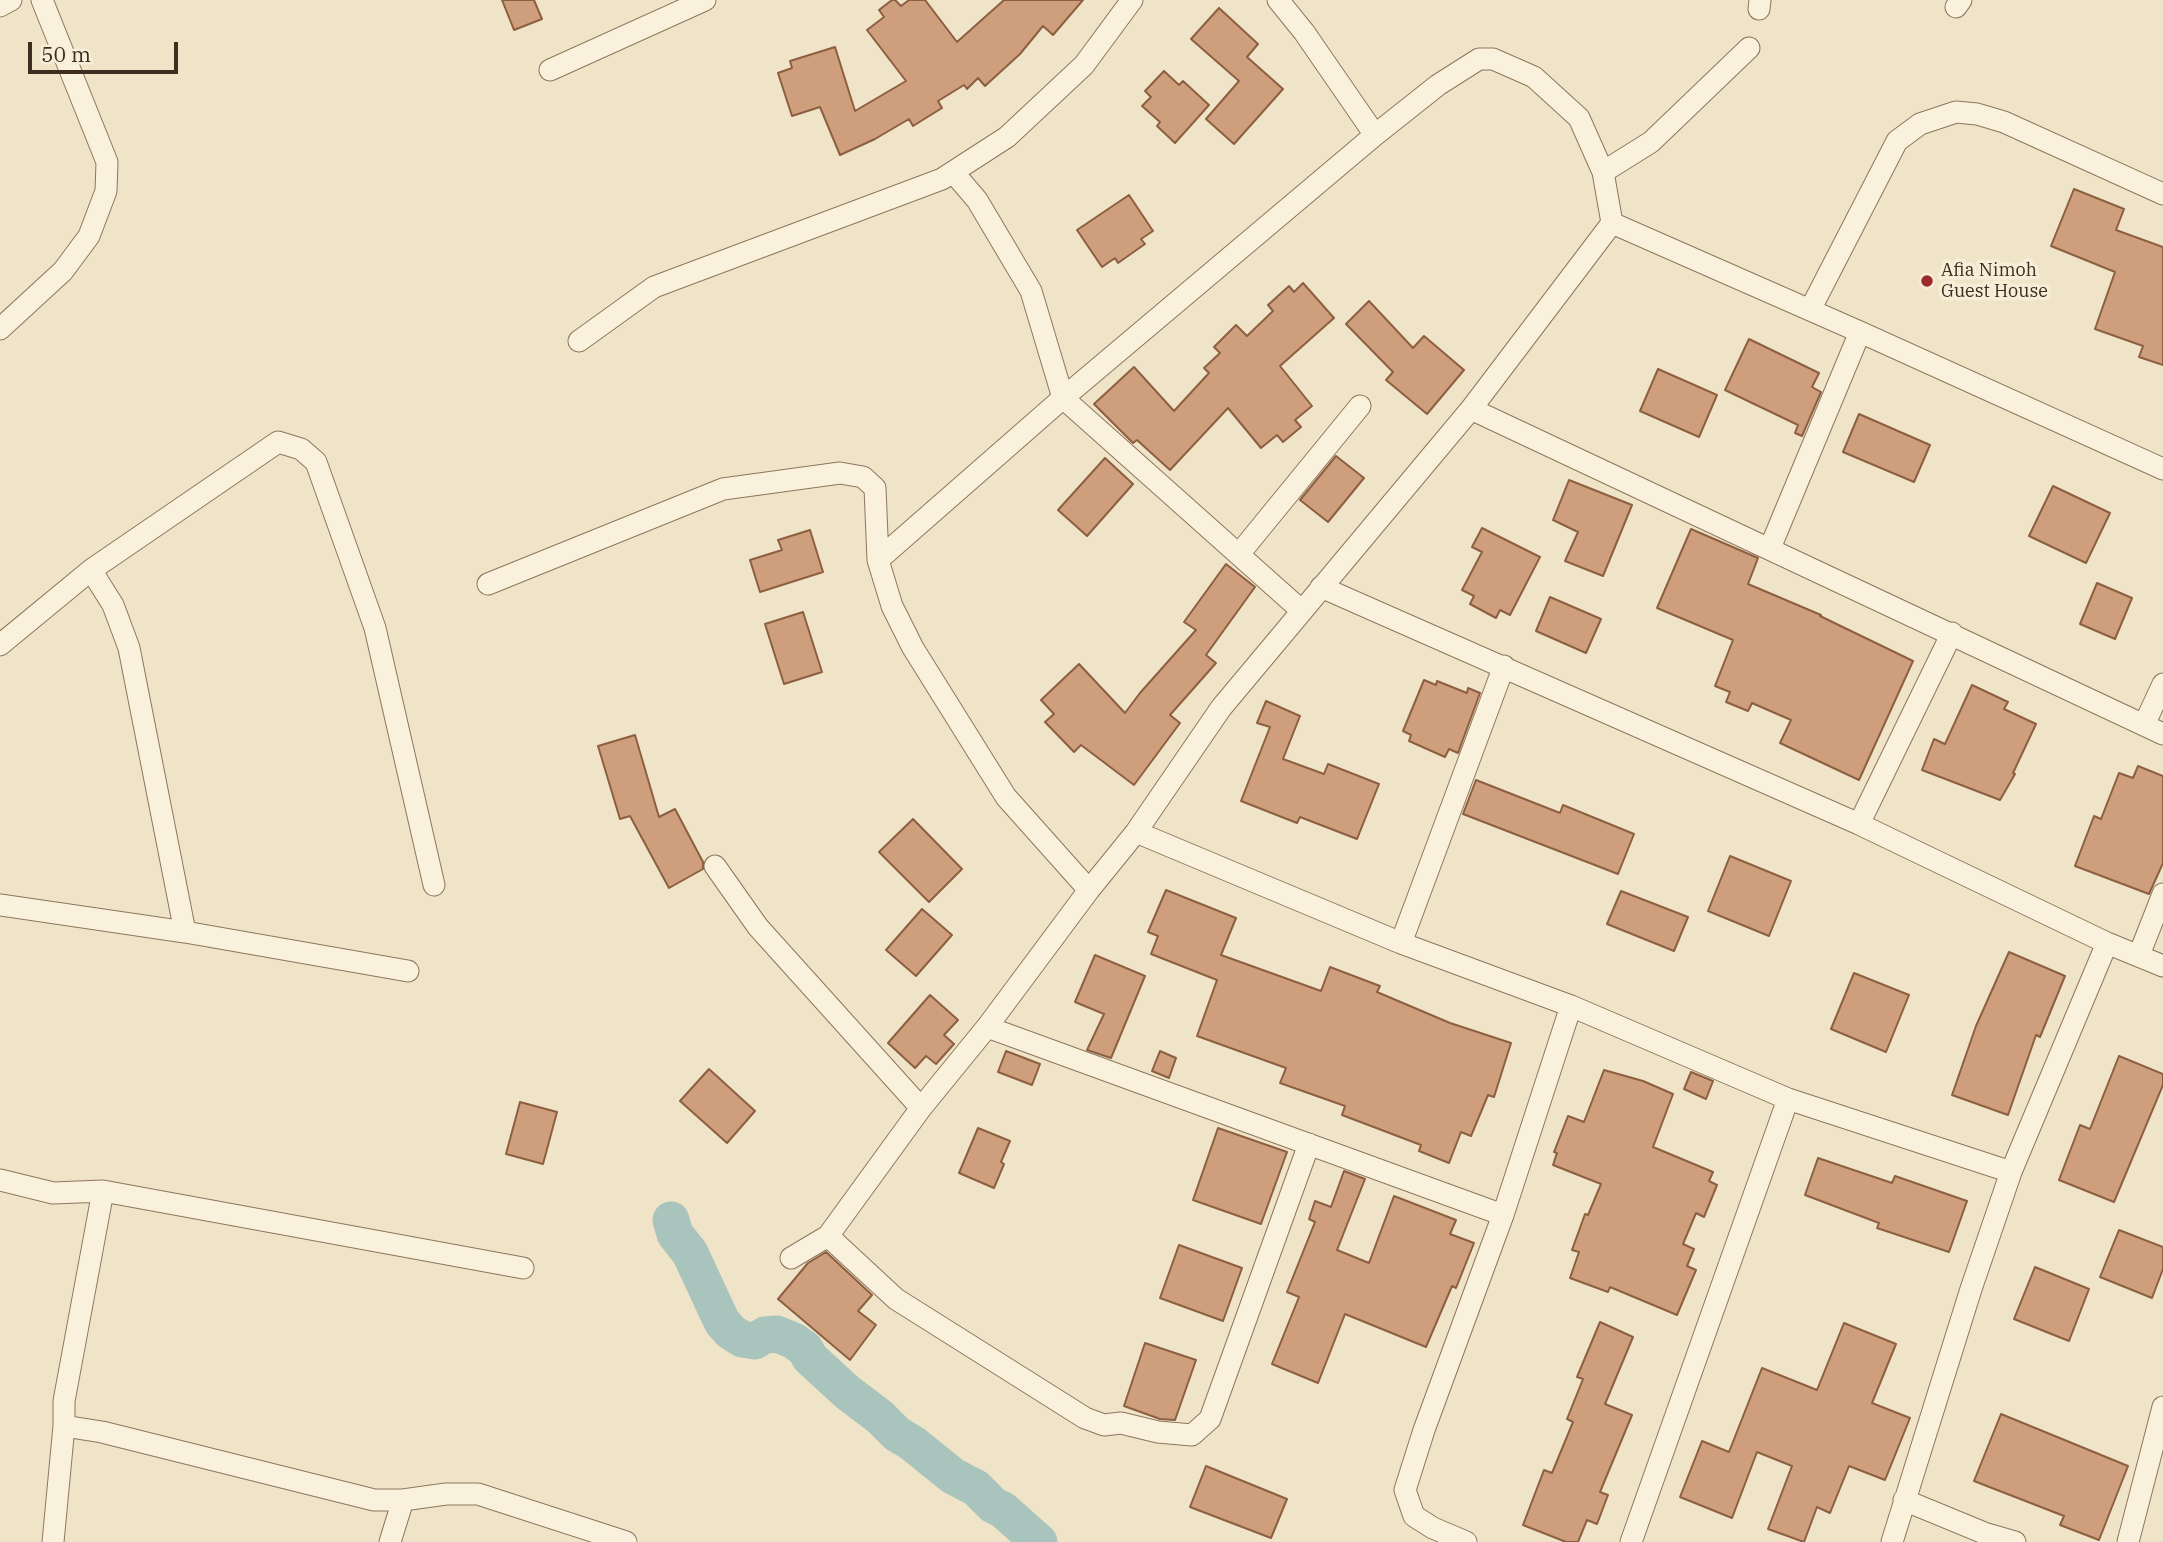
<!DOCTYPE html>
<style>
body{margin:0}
#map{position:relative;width:2163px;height:1542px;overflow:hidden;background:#f0e4c8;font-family:"IBM Plex Serif",serif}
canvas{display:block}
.scale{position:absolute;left:28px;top:42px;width:150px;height:32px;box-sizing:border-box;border:4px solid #3d2e20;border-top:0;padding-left:9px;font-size:21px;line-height:24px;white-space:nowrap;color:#3d2e20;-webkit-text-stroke:5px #f7eed8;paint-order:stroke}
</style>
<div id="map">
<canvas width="2163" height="1542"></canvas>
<div class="scale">50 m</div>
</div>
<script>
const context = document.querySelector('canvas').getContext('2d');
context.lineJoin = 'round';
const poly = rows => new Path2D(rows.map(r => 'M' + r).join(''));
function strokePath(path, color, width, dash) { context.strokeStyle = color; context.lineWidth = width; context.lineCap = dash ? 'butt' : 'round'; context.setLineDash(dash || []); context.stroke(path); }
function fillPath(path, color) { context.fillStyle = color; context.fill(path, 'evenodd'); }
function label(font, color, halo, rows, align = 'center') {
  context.font = font + ' "IBM Plex Serif",serif'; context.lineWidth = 7; context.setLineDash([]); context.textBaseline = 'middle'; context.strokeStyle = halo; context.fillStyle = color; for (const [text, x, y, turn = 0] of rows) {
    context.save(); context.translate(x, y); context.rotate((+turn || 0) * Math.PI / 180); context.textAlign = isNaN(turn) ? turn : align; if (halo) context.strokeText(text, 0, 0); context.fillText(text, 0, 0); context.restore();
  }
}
strokePath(poly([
 [671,1220,675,1234,690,1253,722,1322,731,1332,742,1339,755,1341,765,1335,777,1334,794,1341,805,1349,810,1358,847,1392,880,1417,897,1434,912,1443,953,1476,976,1488,993,1505,1003,1510,1039,1542]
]), '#a9c4bc', 37);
const building = poly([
 [502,0,534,0,542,19,514,30,502,0],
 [892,0,895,0,901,6,909,0,925,0,957,42,1004,0,1083,0,1053,35,1043,26,1020,54,985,86,978,78,967,89,964,85,938,101,942,108,913,126,909,119,875,139,840,155,820,107,792,116,778,73,792,68,790,61,835,47,855,111,906,81,867,30,884,17,879,10,892,0],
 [1219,8,1258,44,1247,57,1283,89,1234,144,1206,119,1239,81,1191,39,1219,8],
 [1164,71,1179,85,1183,81,1209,105,1175,143,1157,126,1160,122,1142,106,1151,97,1145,91,1164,71],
 [2074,189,2124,209,2116,230,2163,247,2163,365,2139,357,2143,346,2095,329,2115,272,2051,246,2074,189],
 [1129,195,1153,231,1141,239,1145,244,1118,263,1115,258,1102,267,1077,230,1129,195],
 [1303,283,1334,318,1280,366,1312,406,1295,420,1301,427,1283,442,1277,435,1261,448,1228,408,1170,470,1137,440,1133,443,1094,404,1134,367,1174,411,1209,373,1204,368,1220,353,1214,347,1236,325,1247,336,1273,311,1268,305,1289,286,1294,292,1303,283],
 [1369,301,1413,348,1424,336,1464,370,1427,414,1386,380,1393,372,1346,324,1369,301],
 [1749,339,1819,373,1812,387,1821,392,1802,436,1795,433,1798,425,1725,390,1749,339],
 [1658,369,1717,395,1699,437,1640,411,1658,369],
 [1859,414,1930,445,1914,482,1843,452,1859,414],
 [1336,456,1364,478,1328,522,1300,500,1336,456],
 [1105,458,1133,484,1087,536,1058,510,1105,458],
 [1569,480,1632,505,1603,576,1565,561,1578,532,1553,520,1569,480],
 [2053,486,2110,513,2086,563,2029,536,2053,486],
 [1482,528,1540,557,1510,615,1500,610,1496,618,1470,604,1474,596,1462,590,1482,552,1472,547,1482,528],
 [1691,529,1758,558,1748,584,1821,615,1820,616,1913,661,1859,780,1780,743,1791,720,1752,703,1748,711,1726,702,1730,692,1715,686,1733,640,1657,608,1691,529],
 [810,530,823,572,760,592,750,560,782,550,778,540,810,530],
 [1226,564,1255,587,1206,655,1216,663,1170,715,1180,723,1134,785,1081,745,1074,752,1045,722,1054,714,1041,700,1079,664,1125,713,1140,693,1196,630,1184,622,1226,564],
 [2097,583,2132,598,2115,639,2080,624,2097,583],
 [1550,597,1601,619,1586,653,1536,631,1550,597],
 [803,612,822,672,784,684,765,624,803,612],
 [1424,680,1436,685,1437,681,1467,693,1468,688,1480,693,1458,753,1449,749,1445,757,1409,741,1411,735,1403,731,1424,680],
 [1972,685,2008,702,2004,709,2036,724,2013,773,2015,774,2000,800,1922,770,1934,739,1945,744,1972,685],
 [1266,701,1300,716,1283,759,1324,774,1328,764,1379,784,1357,839,1300,817,1297,823,1241,801,1270,727,1257,723,1266,701],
 [635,735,659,817,675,809,703,862,703,869,669,888,630,816,620,819,598,746,635,735],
 [2138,766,2163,776,2163,863,2149,894,2075,866,2094,816,2101,819,2119,773,2133,778,2138,766],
 [1476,780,1560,813,1563,805,1634,834,1618,874,1463,814,1476,780],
 [913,819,962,869,929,902,879,852,913,819],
 [1730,856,1791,881,1769,936,1708,911,1730,856],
 [1166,890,1236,918,1221,955,1321,991,1330,967,1380,986,1377,992,1450,1023,1511,1043,1494,1097,1488,1095,1471,1136,1461,1132,1449,1163,1419,1151,1421,1145,1342,1115,1345,1106,1280,1083,1286,1068,1197,1036,1217,980,1151,954,1158,936,1148,932,1166,890],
 [1621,891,1688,917,1674,951,1607,924,1621,891],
 [922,909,952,935,916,976,886,950,922,909],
 [2009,952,2065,976,2040,1037,2036,1035,2008,1115,1952,1095,1976,1026,2009,952],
 [1095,955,1145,976,1111,1058,1087,1050,1104,1014,1075,1002,1095,955],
 [1854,973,1909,995,1886,1052,1831,1029,1854,973],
 [930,995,958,1020,944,1035,954,1044,936,1064,926,1056,915,1068,888,1043,930,995],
 [1006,1051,1040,1064,1032,1085,998,1072,1006,1051],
 [1160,1051,1176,1058,1169,1078,1152,1071,1160,1051],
 [2119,1056,2163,1074,2163,1085,2114,1202,2059,1180,2080,1125,2090,1129,2119,1056],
 [709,1069,755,1111,727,1143,680,1101,709,1069],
 [1604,1070,1643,1081,1673,1094,1653,1147,1713,1172,1709,1181,1717,1185,1704,1217,1696,1213,1683,1244,1694,1249,1687,1266,1696,1270,1677,1315,1610,1287,1608,1292,1570,1278,1579,1252,1572,1250,1585,1214,1588,1215,1601,1184,1553,1165,1557,1153,1554,1152,1568,1116,1584,1122,1604,1070],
 [1691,1072,1713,1081,1706,1099,1684,1089,1691,1072],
 [520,1102,557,1112,543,1164,506,1154,520,1102],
 [978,1128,1010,1141,1001,1162,1004,1164,994,1188,959,1173,978,1128],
 [1218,1128,1287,1152,1261,1224,1193,1200,1218,1128],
 [1818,1158,1892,1183,1895,1176,1967,1201,1949,1252,1877,1228,1879,1223,1805,1195,1818,1158],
 [1344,1171,1365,1179,1337,1250,1369,1263,1394,1196,1456,1220,1450,1234,1474,1243,1456,1288,1452,1286,1426,1347,1345,1314,1318,1383,1272,1364,1299,1297,1287,1292,1315,1222,1309,1219,1315,1201,1331,1207,1344,1171],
 [2119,1230,2163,1247,2163,1269,2152,1298,2100,1277,2119,1230],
 [1179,1245,1242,1268,1223,1321,1160,1298,1179,1245],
 [826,1252,872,1295,858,1311,876,1325,850,1360,778,1299,808,1263,826,1252],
 [2035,1267,2089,1289,2069,1341,2014,1319,2035,1267],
 [1600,1322,1633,1337,1605,1404,1632,1415,1600,1492,1608,1495,1597,1524,1587,1520,1578,1542,1566,1542,1523,1525,1544,1470,1552,1473,1573,1422,1567,1419,1583,1379,1577,1377,1600,1322],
 [1844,1323,1896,1344,1872,1403,1910,1418,1885,1480,1849,1466,1830,1513,1817,1507,1804,1542,1768,1529,1792,1466,1757,1452,1732,1518,1680,1497,1702,1441,1729,1452,1762,1368,1817,1390,1844,1323],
 [1145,1343,1196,1360,1175,1420,1160,1419,1124,1406,1145,1343],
 [2001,1414,2128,1466,2099,1540,2060,1525,2064,1516,1974,1481,2001,1414],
 [1206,1466,1287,1499,1271,1538,1190,1507,1206,1466]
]);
fillPath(building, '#cf9f7d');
strokePath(building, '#8d5f41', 2);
const minor = poly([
 [1278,0,1304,32,1375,135],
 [0,6,11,0],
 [1956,7,1961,0],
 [1759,9,1760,0],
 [550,70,705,0],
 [953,172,977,200,1031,291,1063,398,1302,611],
 [1603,172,1651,142,1749,48],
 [1612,223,1860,332,2163,469],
 [1810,310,1897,141,1920,124,1956,112,1977,114,2004,122,2163,194],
 [0,329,63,271,89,236,106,191,107,162,42,0],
 [579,341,654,287,942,179,1007,137,1084,65,1132,0],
 [1471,409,2163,734],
 [1770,548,1860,332],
 [1239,554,1360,406],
 [91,570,113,605,129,648,185,932],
 [488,584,723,489,840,473,863,477,875,488,878,560,892,606,913,648,1006,797,1089,890],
 [1321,587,1859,824,2107,943,2163,966],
 [0,645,91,570,278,442,301,449,316,462,375,628,434,885],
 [2144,725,2163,684],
 [1859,824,1952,633],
 [1136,832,1401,943,1571,1006,1788,1099,2011,1172],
 [715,866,758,927,921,1108],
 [0,905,185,932,408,971],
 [1401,943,1504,666],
 [2139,955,2163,894],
 [987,1027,1503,1215],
 [0,1180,53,1193,103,1191,523,1268],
 [103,1191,64,1401,64,1426,102,1432,374,1500,403,1500,446,1494,478,1494,626,1542],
 [828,1236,896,1299,1085,1418,1104,1425,1121,1423,1158,1432,1192,1435,1210,1419,1309,1144],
 [791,1258,828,1236,921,1108,987,1027,1089,890,1136,832,1221,708,1471,409,1612,223,1603,172,1579,118,1534,77,1493,59,1479,59,1438,85,1375,135,1063,398,878,560],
 [1904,1500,1984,1533,2015,1542],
 [53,1542,64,1426],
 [390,1542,403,1500],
 [1466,1542,1433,1528,1414,1516,1405,1490,1424,1430,1503,1215,1571,1006],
 [1631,1542,1788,1099],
 [1892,1542,1971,1289,2011,1172,2107,943],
 [2128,1542,2163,1407]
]);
strokePath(minor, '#8d765c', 23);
strokePath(minor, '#faf1dc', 21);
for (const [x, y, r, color] of [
 [1927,281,7,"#9e2a2b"]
]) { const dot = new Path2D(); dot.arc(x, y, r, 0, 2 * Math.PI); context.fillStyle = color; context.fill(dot); strokePath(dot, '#f7eed8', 2.5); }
label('18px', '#3d2e20', '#f7eed8', [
 ["Afia Nimoh",1941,271],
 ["Guest House",1941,292]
], 'left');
</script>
